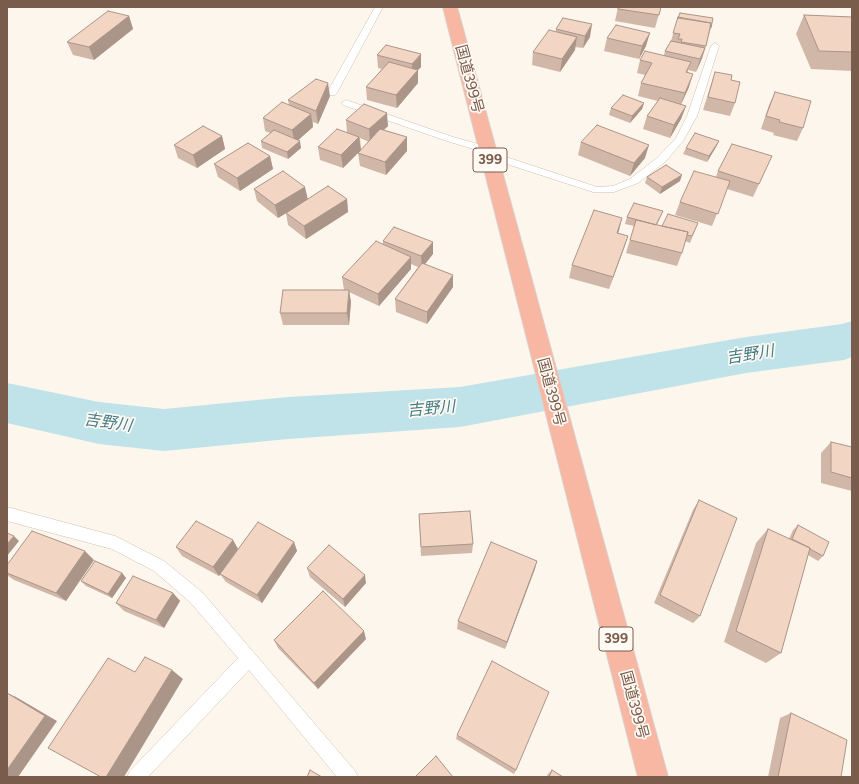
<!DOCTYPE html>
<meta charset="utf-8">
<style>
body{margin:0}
#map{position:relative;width:859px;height:784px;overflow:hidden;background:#fdf6ec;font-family:Figtree,sans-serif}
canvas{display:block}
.frame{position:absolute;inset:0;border:8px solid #7a5c4d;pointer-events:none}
</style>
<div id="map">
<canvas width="859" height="784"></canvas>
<div class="frame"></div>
</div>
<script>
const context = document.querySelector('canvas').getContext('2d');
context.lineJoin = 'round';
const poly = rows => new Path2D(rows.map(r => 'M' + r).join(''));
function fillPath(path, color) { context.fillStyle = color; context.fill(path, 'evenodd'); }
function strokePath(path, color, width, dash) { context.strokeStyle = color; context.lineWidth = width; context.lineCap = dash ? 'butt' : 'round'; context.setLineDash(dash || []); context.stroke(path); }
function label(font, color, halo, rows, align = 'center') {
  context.font = font + ' Figtree,"Noto Sans JP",sans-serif'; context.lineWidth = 3.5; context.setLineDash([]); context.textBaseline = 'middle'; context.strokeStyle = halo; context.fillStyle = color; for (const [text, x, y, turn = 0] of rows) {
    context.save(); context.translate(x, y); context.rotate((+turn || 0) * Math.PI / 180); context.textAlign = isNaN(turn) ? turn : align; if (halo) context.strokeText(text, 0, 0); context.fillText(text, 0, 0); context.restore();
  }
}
fillPath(poly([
 [852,321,852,357,844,360,746,373,460,427,288,439,164,451,99,444,7,423,7,383,99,402,164,409,288,397,460,387,746,337,842,324,852,321]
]), '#bfe3e8');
const lane = poly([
 [375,7,383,7,337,93,335,95,329,95,327,93,375,7],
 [715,43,719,46,697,116,683,141,665,162,638,183,614,192,593,192,485,157,484,155,486,153,447,141,343,105,341,103,346,100,349,101,453,137,492,148,493,150,491,152,597,187,613,186,630,179,657,158,676,138,687,116,711,46,715,43],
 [7,507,115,536,164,561,202,592,355,771,358,777,337,777,249,670,148,777,127,777,130,771,238,658,190,602,154,571,112,549,7,521,7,507]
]);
const highway = poly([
 [443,7,457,7,668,777,638,777,443,7]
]);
strokePath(lane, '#d1beb0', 1);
strokePath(highway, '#dad1cd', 2);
fillPath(lane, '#fff');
fillPath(highway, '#f7b7a3');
fillPath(poly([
 [618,7,661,7,655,28,615,21],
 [804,15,852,17,852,71,811,69,796,34],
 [129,16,133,29,94,60,73,55,67,42],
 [678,17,711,28,706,46,702,59,701,59,696,72,688,70,688,72,689,87,681,105,686,106,681,119,670,138,643,129,647,116,658,101,638,96,641,83,645,75,637,73,640,60,664,55,665,51,671,41],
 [563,18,590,37,583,48,575,47,575,50,560,72,532,65,533,52,556,32,556,29],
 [607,38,646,46,639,59,604,51],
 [386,45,421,67,418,70,418,83,397,108,367,100,366,87,382,69,378,68,377,55],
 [715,72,731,80,735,103,730,116,703,110],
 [775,92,803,128,797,141,773,135,774,133,761,129,769,105],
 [330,96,318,124,313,122,313,127,298,140,301,148,288,159,262,148,261,141,270,133,265,131,263,118,289,105,288,100],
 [644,103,642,109,630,123,609,115,611,108],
 [346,120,388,126,384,130,407,137,407,151,386,175,360,166,358,153,369,142,360,138,361,150,343,168,320,160,318,147,347,132],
 [222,136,225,149,197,168,178,158,174,145],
 [719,141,716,147,707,162,683,154,686,148],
 [581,142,645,158,630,176,578,155],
 [270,156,273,169,240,191,218,177,214,164],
 [772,156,753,197,727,189,712,226,675,215,680,202,716,177,718,171],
 [647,177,680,181,660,194,645,183],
 [254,189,307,199,347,199,348,212,306,239,288,225,286,213,278,218,257,201],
 [663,211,657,225,662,226,698,223,690,243,685,241,682,253,677,266,626,253,634,226,625,224,627,217],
 [618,233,628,236,624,248,609,289,569,278,572,265],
 [383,241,433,254,425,264,453,275,453,287,427,324,396,312,395,299,418,267,411,264,411,269,379,306,349,292,351,302,349,325,283,325,280,313,344,290,342,277,383,244],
 [831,442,852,447,852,491,821,483,821,453],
 [699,500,700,616,693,623,654,603,693,510],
 [419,514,473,544,472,553,421,556],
 [798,525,823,556,818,561,808,555,781,653,766,663,724,642,756,543,768,529,789,539,793,530],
 [233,540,238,549,219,576,182,556,176,547],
 [294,542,297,551,262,603,226,582,220,574],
 [94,560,66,601,14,580,7,575,7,565],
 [537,561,505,649,457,629,458,621],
 [307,568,366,583,345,607,310,577],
 [122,573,126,578,112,598,86,586,81,581],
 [173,593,180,601,164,628,124,611,116,603],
 [366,639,318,689,278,648,274,640],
 [791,713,841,777,768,777,780,718],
 [457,735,516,770,514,774,456,739],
 [552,770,563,777,546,777,548,774]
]), '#d1b7a8');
fillPath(poly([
 [129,16,133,29,94,60,89,47],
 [592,24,590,37,583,48,585,36],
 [650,33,646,46,639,59,642,46],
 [577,37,575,50,560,72,562,59],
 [705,48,701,61,696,72,700,59],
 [421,54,421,67,418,70,418,83,397,108,396,95,412,76,412,64],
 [693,74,689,87,680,106,685,93],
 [328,83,330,96,318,124,316,111],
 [644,103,642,109,630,123,632,116],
 [686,106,681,119,670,138,674,125],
 [387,113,388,126,370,142,369,129],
 [311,114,313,127,295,143,292,130],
 [222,136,225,149,197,168,193,155],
 [359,137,361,150,343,168,341,155],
 [407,137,407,151,386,175,385,162],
 [300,141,301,148,288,159,287,152],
 [719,141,716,147,707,162,709,156],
 [649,145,645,158,630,176,634,163],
 [270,156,273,169,240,191,237,178],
 [682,175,680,181,660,194,662,187],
 [305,187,308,200,278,218,275,205],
 [347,199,348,212,306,239,304,226],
 [622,218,619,231,613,245],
 [628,236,624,248,609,289,613,277],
 [433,242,433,254,422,268,421,256],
 [411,257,411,269,379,306,378,294],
 [453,275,453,287,427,324,427,312],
 [349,290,351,302,349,325,347,313],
 [14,536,19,541,7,556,7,544],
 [233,540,238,549,219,576,213,567],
 [294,542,297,551,262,603,257,595],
 [85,551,94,560,66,601,56,593],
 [537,561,535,569,505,649,507,642],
 [122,573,126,578,112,598,108,594],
 [365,575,366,583,345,607,343,599],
 [173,593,180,601,164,628,156,620],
 [364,631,366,639,318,689,314,683],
 [172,670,183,679,124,777,106,777],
 [7,693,16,697,57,721,18,777,7,777]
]), '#aa9588');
const building = poly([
 [618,7,661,7,659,15,618,9,618,7],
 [108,11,129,16,89,47,67,42,108,11],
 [680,13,713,18,711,28,710,27,711,23,678,18,680,13],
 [804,15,852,17,852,52,819,51,804,15],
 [678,17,711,23,706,46,681,42,682,39,678,39,680,34,673,33,678,17],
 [563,18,592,24,585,36,556,29,563,18],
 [616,25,650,33,642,46,607,38,616,25],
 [549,30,577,37,562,59,533,52,549,30],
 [671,41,705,48,700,59,665,51,671,41],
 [386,45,421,54,412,64,377,55,386,45],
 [645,51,691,62,686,72,693,74,685,93,641,83,652,63,640,60,645,51],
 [389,62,418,70,396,95,366,87,389,62],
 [715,72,732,75,731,80,740,82,735,103,708,97,715,72],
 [316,79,328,83,316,111,288,100,316,79],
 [775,92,811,101,803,128,779,122,780,120,766,116,775,92],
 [623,95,644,103,632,116,611,108,623,95],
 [660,98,686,106,674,125,647,116,660,98],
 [282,102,311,114,292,130,263,118,282,102],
 [364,104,387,113,369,129,346,120,364,104],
 [597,125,649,145,634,163,581,142,597,125],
 [203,126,222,136,193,155,174,145,203,126],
 [337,129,359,137,341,155,318,147,337,129],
 [380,129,407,137,385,162,358,153,380,129],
 [274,130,300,141,287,152,261,141,274,130],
 [695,133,719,141,709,156,686,148,695,133],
 [248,143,270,156,237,178,214,164,248,143],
 [732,144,772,156,759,184,718,171,732,144],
 [666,165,682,175,662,187,647,177,666,165],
 [283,171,305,187,275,205,254,189,283,171],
 [694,171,730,181,718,214,680,202,694,171],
 [328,186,347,199,304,226,286,213,328,186],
 [634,203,663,211,656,225,627,217,634,203],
 [594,210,622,218,617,233,628,236,613,277,572,265,594,210],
 [668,214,698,223,692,236,687,235,688,232,662,226,668,214],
 [636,220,688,232,682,253,630,240,636,220],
 [394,227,433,242,421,256,383,241,394,227],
 [376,241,411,257,378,294,342,277,376,241],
 [422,263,453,275,427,312,395,299,422,263],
 [283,290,349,290,347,313,280,313,283,290],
 [831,442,852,447,852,478,831,472,831,442],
 [699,500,737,518,700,616,660,595,699,500],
 [470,511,473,544,421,547,419,514,470,511],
 [196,521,233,540,213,567,176,547,196,521],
 [258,522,294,542,257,595,220,574,258,522],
 [798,525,829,542,823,556,810,549,810,548,792,539,798,525],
 [768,529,810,548,781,653,736,631,768,529],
 [32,531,85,551,56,593,7,573,7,565,32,531],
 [7,533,14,536,7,544,7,533],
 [491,542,537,561,507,642,458,621,491,542],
 [329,545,365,575,343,599,307,568,329,545],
 [95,561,122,573,108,594,81,581,95,561],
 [133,576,173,593,156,620,116,603,133,576],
 [323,591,364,631,314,683,274,640,323,591],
 [145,657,172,670,106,777,101,777,48,748,108,658,135,672,145,657],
 [492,661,549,692,516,770,457,735,492,661],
 [7,693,45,716,7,770,7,693],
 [791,713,847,740,841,777,778,777,791,713],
 [436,756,453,777,415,777,436,756],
 [310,770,322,777,307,777,310,770],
 [552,770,563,777,549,777,552,770]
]);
fillPath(building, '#f3d5c3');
strokePath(building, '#aa9588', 1);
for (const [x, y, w] of [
 [490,160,34],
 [616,639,34]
]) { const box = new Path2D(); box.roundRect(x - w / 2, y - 12, w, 24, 3); context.fillStyle = '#fffaf3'; context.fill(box); strokePath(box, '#7a5c4d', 1); }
label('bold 14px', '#7a5c4d', null, [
 ["399",490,160],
 ["399",616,639]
]);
label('15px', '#7a5c4d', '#fffaf3', [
 ["国道399号",469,79,75],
 ["国道399号",551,392,75],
 ["国道399号",634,705,75]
]);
label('italic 16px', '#437c86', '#fffaf3', [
 ["吉野川",750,355,-9],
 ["吉野川",431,409,-5],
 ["吉野川",108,423,8]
]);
</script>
